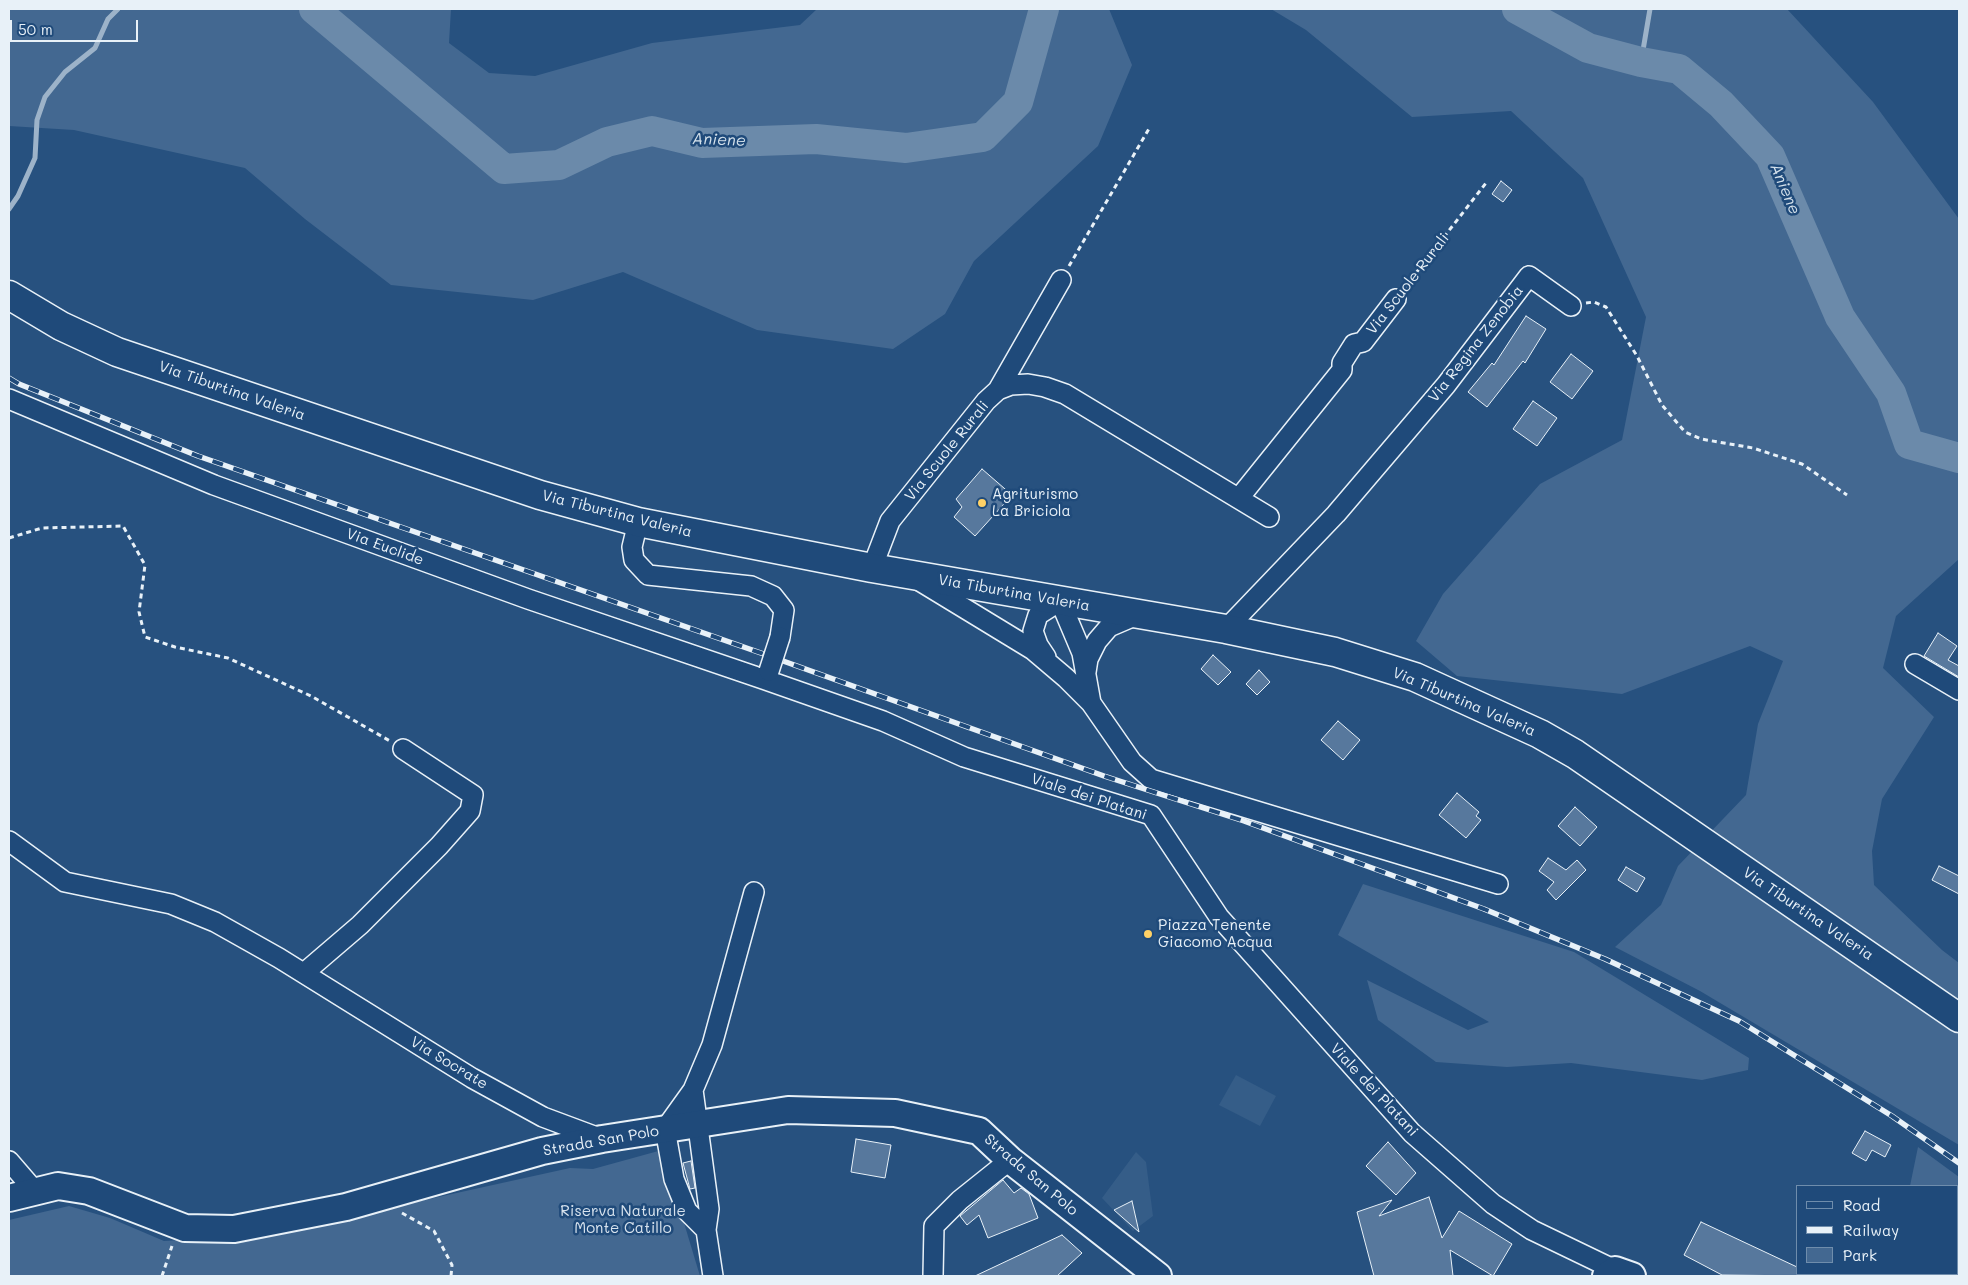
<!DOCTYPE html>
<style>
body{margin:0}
#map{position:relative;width:1968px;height:1285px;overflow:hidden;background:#27517f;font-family:Mali,sans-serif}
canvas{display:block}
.frame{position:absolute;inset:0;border:10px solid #e8f1f8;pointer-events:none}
.legend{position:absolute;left:1796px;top:1185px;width:162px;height:90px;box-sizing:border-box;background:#1f4a7a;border:1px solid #6f8dac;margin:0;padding:6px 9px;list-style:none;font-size:15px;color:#e8f1f8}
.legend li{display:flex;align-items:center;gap:10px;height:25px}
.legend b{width:25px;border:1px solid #6f8dac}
.scale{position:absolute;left:10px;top:20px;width:128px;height:22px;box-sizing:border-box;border:2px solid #e8f1f8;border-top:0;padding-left:6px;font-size:15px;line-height:18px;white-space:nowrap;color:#e8f1f8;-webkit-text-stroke:4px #1f4a7a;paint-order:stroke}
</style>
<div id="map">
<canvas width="1968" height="1285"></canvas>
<div class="frame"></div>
<ul class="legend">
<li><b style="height:6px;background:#1f4a7a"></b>Road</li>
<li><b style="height:6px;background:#e8f1f8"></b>Railway</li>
<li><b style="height:14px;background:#436891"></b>Park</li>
</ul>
<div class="scale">50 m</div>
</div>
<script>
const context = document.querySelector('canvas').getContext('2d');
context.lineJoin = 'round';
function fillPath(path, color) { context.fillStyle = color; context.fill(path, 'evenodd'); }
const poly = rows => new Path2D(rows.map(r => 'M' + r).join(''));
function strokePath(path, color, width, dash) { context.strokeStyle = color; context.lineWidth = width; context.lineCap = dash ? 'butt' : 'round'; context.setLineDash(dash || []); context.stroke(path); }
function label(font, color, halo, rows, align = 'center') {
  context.font = font + ' Mali,sans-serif'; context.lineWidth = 5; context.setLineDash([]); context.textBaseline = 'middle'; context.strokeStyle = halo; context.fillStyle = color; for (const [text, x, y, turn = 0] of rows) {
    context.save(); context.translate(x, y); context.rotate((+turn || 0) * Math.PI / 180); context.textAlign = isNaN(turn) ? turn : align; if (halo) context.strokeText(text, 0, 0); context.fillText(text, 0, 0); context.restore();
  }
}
fillPath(poly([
 [1236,1075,1276,1096,1260,1126,1219,1105],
 [1136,1152,1146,1162,1153,1216,1133,1231,1102,1198]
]), '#355d88');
fillPath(poly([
 [9,9,451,9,449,43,489,73,535,76,652,43,800,25,817,9,1109,9,1132,65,1098,146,974,261,945,314,893,349,757,330,623,272,533,300,391,285,305,219,245,168,74,130,9,126],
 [1271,9,1787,9,1873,102,1959,219,1959,559,1896,616,1883,668,1934,717,1882,799,1872,851,1874,885,1942,950,1959,963,1959,1145,1700,991,1615,947,1661,905,1678,866,1746,795,1758,724,1783,661,1750,646,1622,694,1457,676,1416,641,1443,594,1540,484,1622,440,1646,317,1583,178,1511,111,1412,117,1306,30],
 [1363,884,1574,952,1749,1058,1748,1070,1702,1080,1571,1063,1507,1067,1436,1062,1378,1020,1367,980,1468,1030,1489,1022,1338,935],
 [1918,1147,1959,1177,1959,1276,1935,1276,1932,1274,1957,1274,1957,1186,1910,1186],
 [662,1150,700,1276,9,1276,9,1220,69,1206,110,1218,164,1241,266,1235,570,1168,593,1169]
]), '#436891');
strokePath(poly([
 [1641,62,1650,9],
 [9,209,18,196,35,158,37,120,45,97,65,72,95,48,108,19,118,9]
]), '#9db3c9', 5);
strokePath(poly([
 [314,9,504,169,559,165,607,142,652,131,702,143,816,139,906,148,983,137,1018,102,1044,9],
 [1517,9,1588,48,1641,62,1679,69,1721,104,1770,156,1840,317,1891,393,1909,444,1959,458]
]), '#6b8aaa', 30);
const building = poly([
 [1501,181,1512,190,1503,202,1492,194,1501,181],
 [1526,316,1546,329,1525,363,1523,361,1487,407,1468,392,1492,363,1494,365,1526,316],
 [1571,354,1593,371,1572,399,1550,382,1571,354],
 [1533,401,1557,418,1537,446,1513,429,1533,401],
 [982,469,1012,495,975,536,954,517,962,507,956,499,982,469],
 [1938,633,1957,646,1948,660,1959,666,1959,677,1924,656,1938,633],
 [1213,655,1231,672,1218,685,1201,669,1213,655],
 [1259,670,1270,682,1257,695,1246,684,1259,670],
 [1338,721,1360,740,1343,760,1321,740,1338,721],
 [1457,793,1479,812,1476,816,1481,820,1466,838,1439,815,1457,793],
 [1575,807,1597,827,1580,846,1558,826,1575,807],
 [1548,858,1566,870,1577,860,1586,870,1556,900,1547,890,1554,882,1539,871,1548,858],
 [1939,866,1959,876,1959,894,1932,880,1939,866],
 [1626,867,1645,878,1637,892,1618,880,1626,867],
 [1865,1131,1891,1145,1885,1157,1872,1150,1866,1161,1852,1153,1865,1131],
 [856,1139,891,1145,885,1178,851,1172,856,1139],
 [1388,1142,1416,1173,1396,1195,1366,1166,1388,1142],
 [691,1161,695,1188,690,1189,683,1163,691,1161],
 [1003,1180,1014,1193,1021,1188,1029,1194,1038,1218,988,1238,979,1215,967,1225,960,1216,1003,1180],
 [1429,1197,1442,1238,1459,1211,1512,1244,1493,1276,1450,1250,1453,1276,1374,1276,1357,1212,1392,1200,1379,1216,1429,1197],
 [1132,1201,1139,1232,1114,1210,1132,1201],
 [1701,1222,1797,1267,1797,1274,1808,1274,1808,1276,1722,1275,1684,1255,1701,1222],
 [1062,1235,1082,1253,1057,1276,975,1276,1062,1235]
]);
fillPath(building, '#57789d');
strokePath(building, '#e8f1f8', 1);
const lane = poly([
 [1814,1276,1815,1275]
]);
const street = poly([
 [998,390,1061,280],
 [9,399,214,485,528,599,766,680],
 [1239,498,1342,370,1342,363,1354,344,1363,342,1396,299],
 [638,522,632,547,634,560,648,575,751,586,773,596,784,610,780,637],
 [872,568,890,521,986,401,998,390,1011,385,1028,384,1045,387,1065,394,1269,517],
 [918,580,1033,650,1066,678,1091,703,1132,762,1151,779,1498,884],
 [1226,629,1336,514,1446,385,1529,276,1571,306],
 [1046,657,1038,645,1033,631,1038,615,1060,601,1082,653,1091,703],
 [1915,664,1959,690],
 [769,671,766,680,883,721,964,757,1151,815,1219,917,1412,1133,1493,1204,1532,1230,1615,1270],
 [1086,672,1088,659,1097,641,1109,627,1137,615],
 [9,841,65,882,171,904,215,922,279,958,472,1078,543,1117,602,1139],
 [304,973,360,925,439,846,470,811,473,795,403,749],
 [693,1090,709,1209,706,1230,713,1276],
 [9,1161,34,1190],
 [706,1230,687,1211,674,1179,665,1129,693,1090,712,1045,754,892],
 [933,1276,934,1226,960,1200,1010,1160]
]);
const secondary = poly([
 [9,1198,58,1186,89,1191,185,1228,234,1229,346,1207,542,1151,602,1139,788,1110,895,1113,979,1131,1010,1160,1158,1276],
 [1606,1276,1615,1270,1632,1276]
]);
const primary = poly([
 [9,295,61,326,117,352,540,495,638,522,872,568,1226,629,1335,652,1415,677,1540,734,1575,754,1959,1018]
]);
strokePath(lane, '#e8f1f8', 12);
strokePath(street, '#e8f1f8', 22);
strokePath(secondary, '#e8f1f8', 30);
strokePath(primary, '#e8f1f8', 31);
strokePath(poly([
 [1069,266,1150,127],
 [1405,287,1486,183],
 [1586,303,1594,302,1606,307,1637,356,1662,405,1685,432,1701,439,1753,448,1802,464,1847,495],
 [9,538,42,528,123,526,145,565,139,612,145,637,175,647,228,658,311,696,390,741],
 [402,1213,434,1231,452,1265,451,1276],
 [162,1276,172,1246]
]), '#e8f1f8', 3, [5, 4]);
strokePath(lane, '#1f4a7a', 9);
strokePath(street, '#1f4a7a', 19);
strokePath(secondary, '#1f4a7a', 26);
strokePath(primary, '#1f4a7a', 28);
const rail = poly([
 [9,378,19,384,198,456,758,652,1104,776,1244,821,1484,909,1605,959,1739,1021,1892,1116,1959,1163]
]);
strokePath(rail, '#e8f1f8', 5.5);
strokePath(rail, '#1f4a7a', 4, [11]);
const streetBridge = poly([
 [769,671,780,637]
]);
strokePath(streetBridge, '#e8f1f8', 22, []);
strokePath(streetBridge, '#1f4a7a', 19);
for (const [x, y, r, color] of [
 [982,503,5,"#ffd166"],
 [1148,934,5,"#ffd166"]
]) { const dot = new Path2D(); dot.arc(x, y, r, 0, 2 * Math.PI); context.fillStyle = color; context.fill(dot); strokePath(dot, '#1f4a7a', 2); }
label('15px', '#e8f1f8', '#1f4a7a', [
 ["Via Scuole Rurali",1408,284,-52],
 ["Via Regina Zenobia",1476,344,-52],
 ["Via Tiburtina Valeria",232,391,19],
 ["Via Scuole Rurali",947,451,-51],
 ["Via Tiburtina Valeria",617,514,14],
 ["Via Euclide",385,547,20],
 ["Via Tiburtina Valeria",1014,593,10],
 ["Via Tiburtina Valeria",1464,702,23],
 ["Viale dei Platani",1089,797,18],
 ["Via Tiburtina Valeria",1808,914,34],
 ["Via Socrate",449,1063,31],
 ["Viale dei Platani",1374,1090,47],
 ["Strada San Polo",601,1141,-10],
 ["Strada San Polo",1031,1175,40]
]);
label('15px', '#e8f1f8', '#1f4a7a', [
 ["Agriturismo",992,494],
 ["La Briciola",992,511],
 ["Piazza Tenente",1158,925],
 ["Giacomo Acqua",1158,942]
], 'left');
label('15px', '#d8e3ee', '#1f4a7a', [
 ["Riserva Naturale",623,1211],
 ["Monte Catillo",623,1228]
]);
label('italic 16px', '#d5e2ec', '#1f4a7a', [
 ["Aniene",719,140,2],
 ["Aniene",1785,189,67]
]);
</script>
